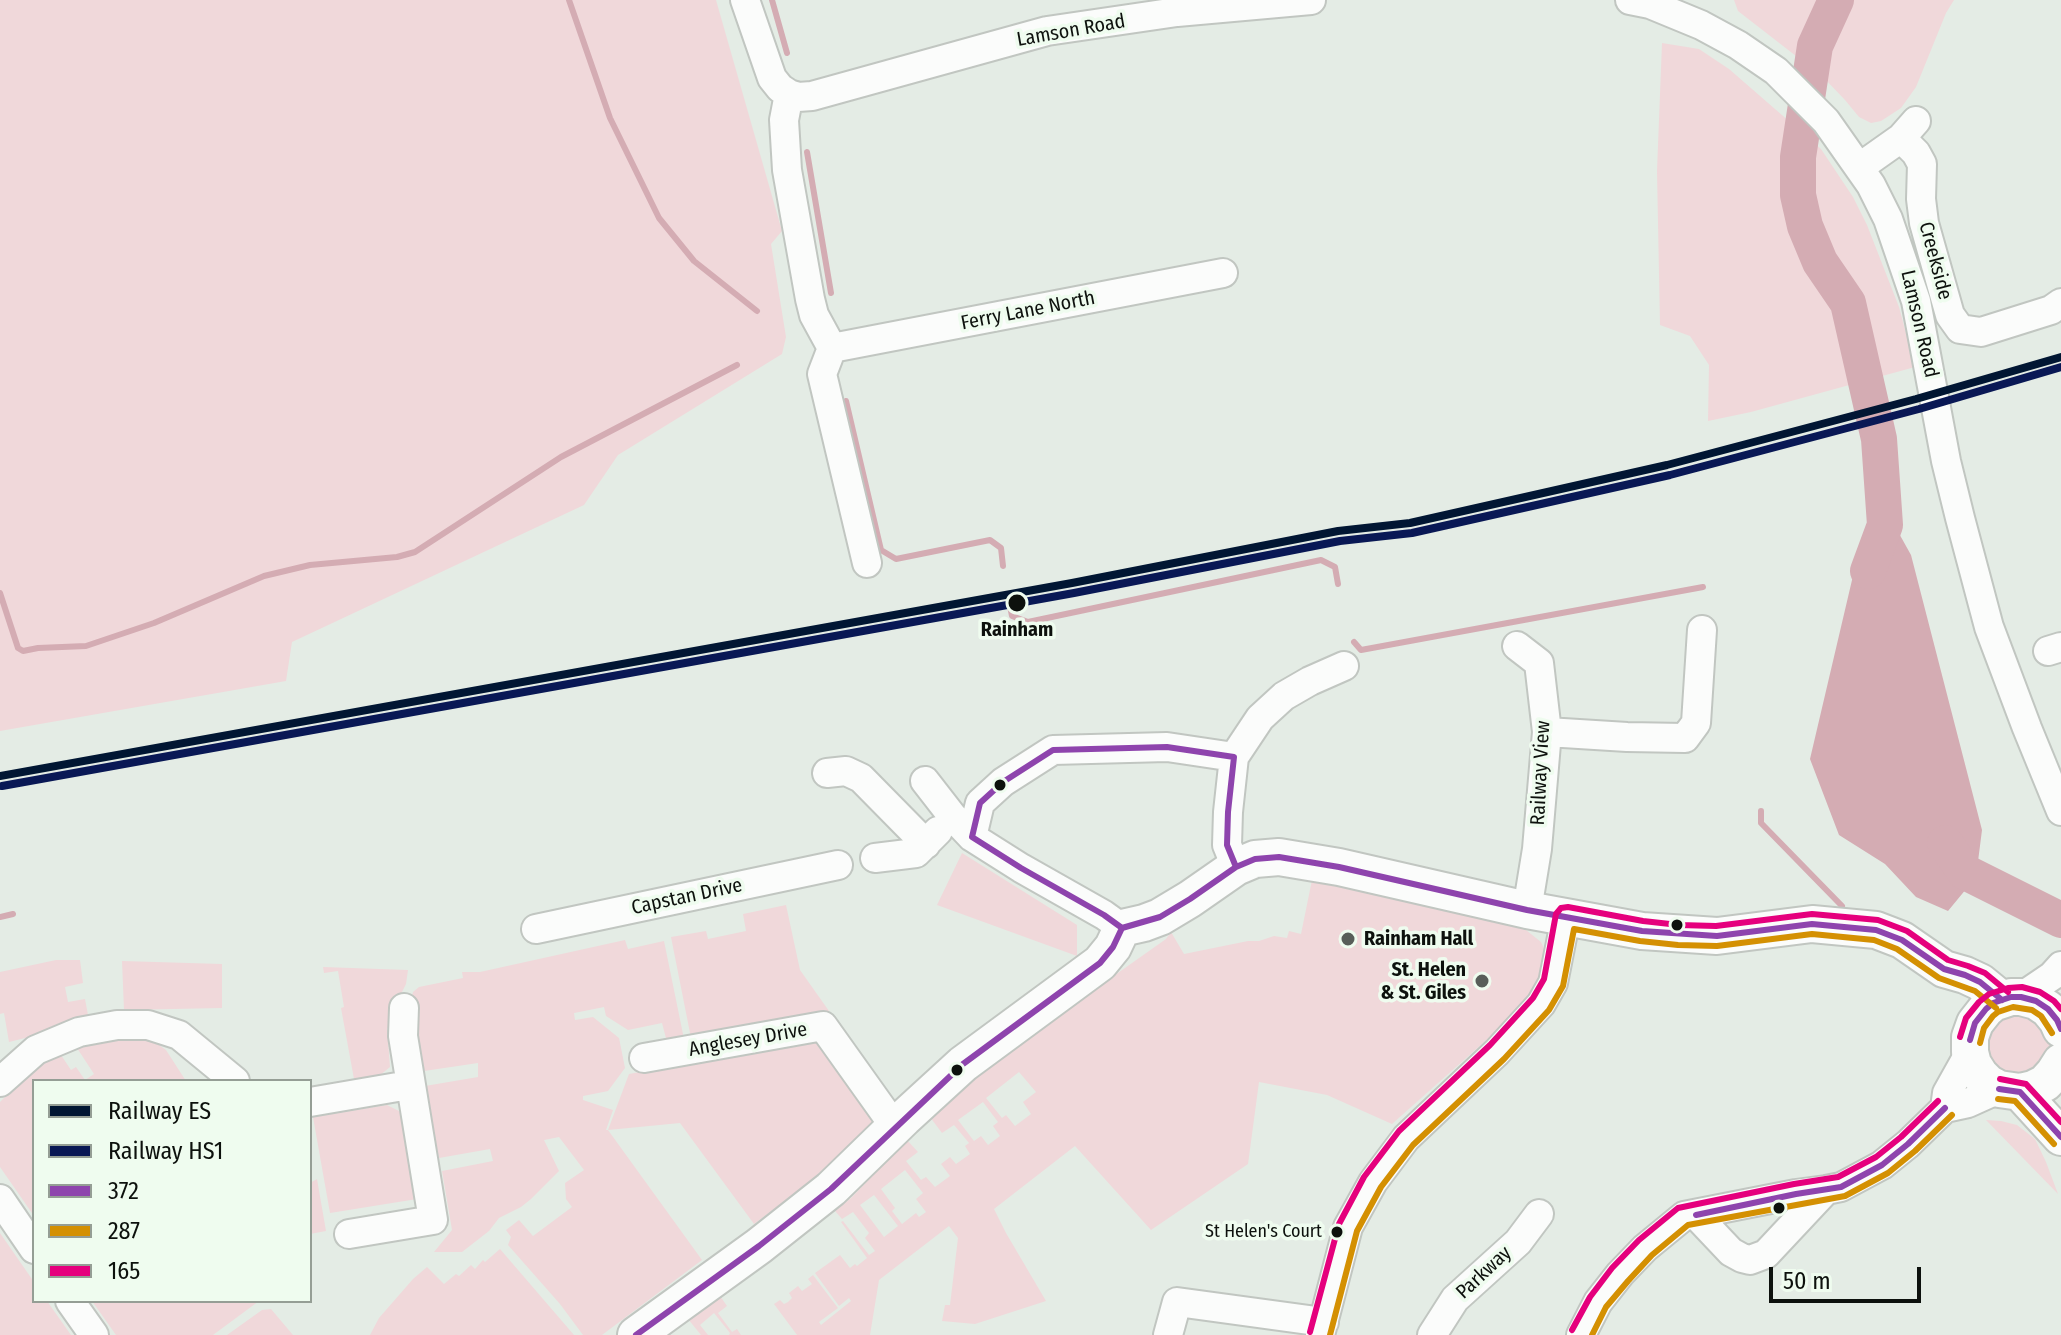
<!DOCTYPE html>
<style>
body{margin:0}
#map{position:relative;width:2061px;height:1335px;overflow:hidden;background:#e4ece5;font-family:"Fira Sans Condensed",sans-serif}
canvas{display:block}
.legend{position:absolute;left:32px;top:1079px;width:280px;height:224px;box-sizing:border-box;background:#effcef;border:2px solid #959e95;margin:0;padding:10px 14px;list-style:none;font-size:24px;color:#0d110d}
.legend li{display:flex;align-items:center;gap:16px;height:40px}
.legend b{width:40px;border:2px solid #959e95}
.scale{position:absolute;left:1769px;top:1267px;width:152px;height:36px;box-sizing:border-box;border:4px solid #0d110d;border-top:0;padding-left:10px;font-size:24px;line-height:28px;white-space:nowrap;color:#0d110d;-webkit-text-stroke:6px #effcef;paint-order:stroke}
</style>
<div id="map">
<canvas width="2061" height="1335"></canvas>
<ul class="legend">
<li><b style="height:10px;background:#011633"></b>Railway ES</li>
<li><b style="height:10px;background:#091855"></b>Railway HS1</li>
<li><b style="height:10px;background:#8e44ad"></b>372</li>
<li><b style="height:10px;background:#d49002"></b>287</li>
<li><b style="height:10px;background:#e5007d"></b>165</li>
</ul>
<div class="scale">50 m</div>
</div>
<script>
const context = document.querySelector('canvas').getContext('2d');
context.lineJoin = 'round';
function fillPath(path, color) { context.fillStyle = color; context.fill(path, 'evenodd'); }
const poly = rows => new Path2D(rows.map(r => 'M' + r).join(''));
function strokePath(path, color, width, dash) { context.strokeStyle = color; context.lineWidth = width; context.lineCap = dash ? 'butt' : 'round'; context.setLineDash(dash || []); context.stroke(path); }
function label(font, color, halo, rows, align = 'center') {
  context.font = font + ' "Fira Sans Condensed",sans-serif'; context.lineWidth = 7; context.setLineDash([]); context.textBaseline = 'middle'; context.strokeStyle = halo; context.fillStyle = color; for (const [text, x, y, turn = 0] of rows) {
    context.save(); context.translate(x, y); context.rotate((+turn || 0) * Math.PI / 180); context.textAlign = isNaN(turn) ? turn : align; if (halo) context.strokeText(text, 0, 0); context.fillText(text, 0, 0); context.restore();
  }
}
fillPath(poly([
 [0,0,716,0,782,231,771,244,786,337,782,354,618,455,584,505,292,642,286,681,0,731],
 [1734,0,1954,0,1946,13,1916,87,1901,108,1881,121,1871,123,1859,117,1845,100,1823,77,1738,11],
 [1662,43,1699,49,1729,69,1821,149,1853,197,1867,225,1899,307,1915,367,1751,412,1708,421,1709,365,1690,336,1660,325,1657,171],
 [962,853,1077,925,1077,956,937,905],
 [1312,880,1381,893,1526,930,1541,942,1549,960,1538,994,1392,1124,1327,1095,1259,1082,1248,1164,1151,1230,1075,1146,994,1209,1006,1233,1046,1301,975,1324,942,1321,945,1305,950,1305,958,1238,949,1226,879,1280,870,1335,797,1335,774,1304,780,1300,784,1304,788,1302,792,1298,789,1293,798,1286,802,1291,812,1284,808,1279,813,1275,838,1308,819,1322,821,1325,851,1301,849,1298,839,1306,815,1273,840,1255,850,1268,855,1264,857,1266,867,1258,841,1222,843,1221,869,1255,875,1251,865,1238,869,1233,853,1212,842,1219,835,1211,851,1198,907,1140,918,1152,906,1161,921,1180,926,1177,935,1187,950,1176,941,1164,950,1157,956,1164,970,1154,965,1146,969,1143,954,1125,942,1133,930,1117,969,1081,996,1059,1166,939,1171,932,1184,954,1248,941,1259,941,1274,936,1287,938,1289,931,1301,934],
 [1019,1072,1036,1092,1023,1102,1031,1114,1015,1126,1006,1115,1002,1118,986,1098],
 [983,1102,998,1122,993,1126,1000,1136,988,1145,981,1136,974,1141,958,1120],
 [905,1170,923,1193,916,1199,926,1212,919,1217,916,1213,902,1224,892,1211,895,1208,881,1189],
 [874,1195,898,1226,884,1237,860,1205],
 [786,905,800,970,829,1011,691,1038,671,937,706,931,708,939,746,931,743,914],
 [625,940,628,949,664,941,684,1039,667,1042,662,1023,628,1030,606,1016,604,1007,574,1013,575,1020,593,1017,619,1038,625,1068,608,1091,583,1096,583,1100,613,1110,606,1130,608,1130,629,1074,817,1039,874,1121,808,1184,754,1224,680,1123,608,1130,702,1260,602,1335,583,1335,560,1304,508,1245,511,1237,506,1230,519,1220,533,1236,572,1207,566,1199,565,1183,584,1170,559,1137,544,1140,559,1171,531,1199,521,1207,499,1218,489,1231,462,1252,434,1252,452,1230,442,1171,493,1161,490,1149,439,1158,425,1086,478,1077,478,1063,424,1071,411,1000,413,992,419,987,463,978,462,972,480,972],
 [56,960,80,960,83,983,65,987,68,1002,85,999,88,1015,58,1024,29,1037,9,1042,4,1013,0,1014,0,972],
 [122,961,222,964,222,1008,124,1010],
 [323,967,408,970,406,984,400,996,397,1026,387,1028,390,1067,379,1076,354,1079,341,1008,344,1007,338,971,324,973],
 [2016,1012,2039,1019,2051,1041,2050,1053,2025,1078,2001,1074,1986,1056,1987,1032,1994,1021],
 [119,1038,145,1040,159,1045,166,1050,186,1081,34,1081,34,1216,0,1167,0,1102,33,1069,61,1055,71,1070,76,1067,85,1080,94,1074,77,1048,104,1040],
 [387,1105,399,1111,402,1116,417,1199,330,1213,313,1117],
 [1986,1120,2001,1121,2017,1125,2035,1139,2046,1162,2058,1194],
 [317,1179,326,1231,310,1234,310,1183],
 [0,1233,34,1282,34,1301,47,1301,71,1335,0,1335],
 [500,1249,574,1335,370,1335,379,1318,413,1279,427,1267,444,1284,456,1274,459,1276,471,1265,475,1269,483,1260,485,1262],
 [720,1296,727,1306,718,1313,732,1332,737,1329,741,1335,729,1335,730,1333,714,1313,700,1325,708,1335,701,1335,688,1319],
 [92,1301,259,1301,213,1335,116,1335],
 [271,1309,293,1335,227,1335,262,1310]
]), '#f0d8da');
fillPath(poly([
 [1891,519,1911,555,1982,830,1976,877,1948,911,1916,897,1885,864,1839,835,1810,759,1860,546]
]), '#d4acb3');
strokePath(poly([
 [569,0,610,118,659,218,694,261,757,311],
 [772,0,787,53],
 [807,152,831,293],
 [846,401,881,550,896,559,990,540,1001,548,1003,566],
 [0,593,18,648,23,651,38,648,86,646,154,623,264,576,310,565,397,557,415,552,561,457,737,365],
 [1010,606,1012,616,1028,622,1321,560,1335,567,1338,584],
 [1354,642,1361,650,1703,587],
 [1761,811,1761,823,1842,906],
 [0,917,13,914]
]), '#d4acb3', 6);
strokePath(poly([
 [1836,0,1815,46,1798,157,1798,195,1805,226,1820,262,1848,303,1879,439,1885,525,1868,571],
 [1945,843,1965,872,2061,920]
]), '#d4acb3', 36);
const minor = poly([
 [745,0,772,78,780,88,789,94,798,97,812,96,1047,31,1177,12,1311,0],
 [1630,0,1650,4,1701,25,1738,45,1776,71,1826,121,1871,185,1888,219,1916,301,1946,461,1960,518,1989,627,2027,728,2061,811],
 [789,94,784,120,787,170,810,299,814,315,832,348,1223,273],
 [1901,138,1916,153,1922,164,1921,199,1924,223,1950,315,1960,329,1981,332,2051,310,2061,303],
 [1860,167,1901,138,1916,121],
 [832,348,822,374,867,563],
 [1517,646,1539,663,1547,732,1537,849,1527,910],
 [2048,651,2061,647],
 [1547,732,1627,737,1685,738,1696,723,1702,630],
 [827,773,846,771,861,778,926,844],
 [925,781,953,817,972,837,1021,868,1104,915,1122,928],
 [972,837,980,803,1003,782,1053,750,1167,747,1234,757],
 [875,858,916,853,938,831],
 [1236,867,1227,845,1228,812,1234,757,1260,718,1284,696,1310,681,1344,666],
 [536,929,838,865],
 [2021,997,2052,976,2061,966],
 [644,1058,823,1026,895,1127],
 [0,1082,36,1050,79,1032,117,1025,148,1025,179,1035,235,1081],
 [310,1102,409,1085],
 [1945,1108,1947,1093,1970,1052],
 [1945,1108,1968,1103,1999,1089],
 [0,1199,34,1249],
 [1696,1215,1731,1252,1742,1258,1750,1260,1766,1254,1826,1190],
 [349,1234,433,1220,403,1036,404,1008],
 [70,1301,94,1335],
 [1168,1335,1177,1302,1324,1322],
 [1320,1335,1348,1227,1373,1182,1406,1138,1497,1052,1541,1004,1553,983,1566,917],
 [1432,1335,1455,1299,1518,1242,1539,1214],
 [1581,1335,1598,1302,1620,1274,1645,1248,1684,1216,1796,1194,1826,1190,1841,1187,1882,1165,1908,1144,1945,1108]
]);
const major = poly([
 [2061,1029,2057,1020,2048,1009,2036,1001,2021,997,2011,997,1993,1003,1986,1009,1975,1023,1970,1037,1970,1052,1973,1064,1980,1075,1988,1083,1999,1089,2020,1092,2033,1089,2045,1083,2054,1073,2061,1062],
 [2020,1092,2061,1137],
 [636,1335,759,1246,831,1189,904,1118,963,1064,1100,963,1113,947,1122,928,1144,923,1160,917,1190,899,1236,867,1255,859,1279,857,1339,867,1527,910,1642,931,1717,936,1812,924,1876,930,1902,940,1944,969,1965,975,1980,982,2002,1000]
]);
strokePath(minor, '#c1c6c1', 32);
strokePath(major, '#c1c6c1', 40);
strokePath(minor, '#fbfcfb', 28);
strokePath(major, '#fbfcfb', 36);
strokePath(poly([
 [1122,928,1160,917,1190,899,1236,867,1255,859,1279,857,1339,867,1527,910,1642,931,1717,936,1812,924,1876,930,1902,940,1944,969,1965,975,1980,982,2002,1000],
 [1122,928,1104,915,1021,868,972,837,980,803,1003,782,1053,750,1167,747,1234,757,1228,812,1227,845,1236,867],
 [1970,1040,1975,1023,1986,1009,1993,1003,2011,997,2021,997,2036,1001,2048,1009,2057,1020,2061,1029],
 [1999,1089,2020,1092,2061,1137],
 [1696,1215,1796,1194,1841,1187,1882,1165,1908,1144,1945,1108],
 [636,1335,759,1246,831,1189,963,1064,1100,963,1113,947,1122,928]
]), '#8e44ad', 6);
strokePath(poly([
 [1980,1043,1984,1028,1993,1016,1998,1012,2013,1007,2032,1010,2041,1016,2052,1033],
 [1998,1099,2015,1101,2054,1144],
 [1330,1335,1357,1231,1381,1187,1413,1145,1504,1059,1549,1010,1563,986,1574,929,1640,941,1678,945,1717,946,1812,934,1874,940,1897,949,1939,978,1975,991,1996,1008],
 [1592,1335,1606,1307,1628,1281,1652,1255,1688,1225,1845,1196,1888,1173,1915,1151,1952,1115]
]), '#d49002', 6);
strokePath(poly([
 [1960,1037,1966,1018,1979,1002,1989,994,2008,988,2022,987,2040,992,2054,1001,2061,1009],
 [2000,1079,2026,1084,2061,1122],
 [1572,1330,1590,1297,1612,1268,1639,1240,1678,1208,1794,1184,1838,1177,1876,1157,1901,1137,1938,1101],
 [1310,1332,1339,1224,1364,1177,1399,1131,1490,1045,1533,998,1544,979,1556,914,1561,908,1568,907,1643,921,1679,925,1716,926,1812,914,1878,920,1907,931,1948,960,1968,966,1985,973,2008,992]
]), '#e5007d', 6);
strokePath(poly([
 [0,776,1072,583,1338,531,1410,523,1667,465,1916,399,2061,357]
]), '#011633', 8);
strokePath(poly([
 [2,786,1074,593,1340,541,1412,533,1670,475,1919,409,2061,367]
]), '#091855', 8);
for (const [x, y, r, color] of [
 [1017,603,10,"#0d110d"],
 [1000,785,7,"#0d110d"],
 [1677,925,7,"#0d110d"],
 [1348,939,8,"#585e59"],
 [1482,981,8,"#585e59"],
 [957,1070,7,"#0d110d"],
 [1779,1208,7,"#0d110d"],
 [1337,1232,7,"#0d110d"]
]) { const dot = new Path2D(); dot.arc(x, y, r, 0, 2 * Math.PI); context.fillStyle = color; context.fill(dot); strokePath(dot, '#effcef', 3); }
label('18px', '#0d110d', '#effcef', [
 ["St Helen's Court",1322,1232]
], 'right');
label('20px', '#0d110d', '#effcef', [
 ["Lamson Road",1071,31,-10],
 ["Creekside",1935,261,75],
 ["Ferry Lane North",1028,311,-11],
 ["Lamson Road",1919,324,77],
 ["Railway View",1541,773,-87],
 ["Capstan Drive",687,897,-12],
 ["Anglesey Drive",748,1040,-10],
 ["Parkway",1484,1273,-43]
]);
label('bold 20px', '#0d110d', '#effcef', [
 ["Rainham",1017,630]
]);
label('bold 20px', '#0d110d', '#effcef', [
 ["Rainham Hall",1364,939],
 ["St. Helen",1466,970,"right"],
 ["& St. Giles",1466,993,"right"]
], 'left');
</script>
